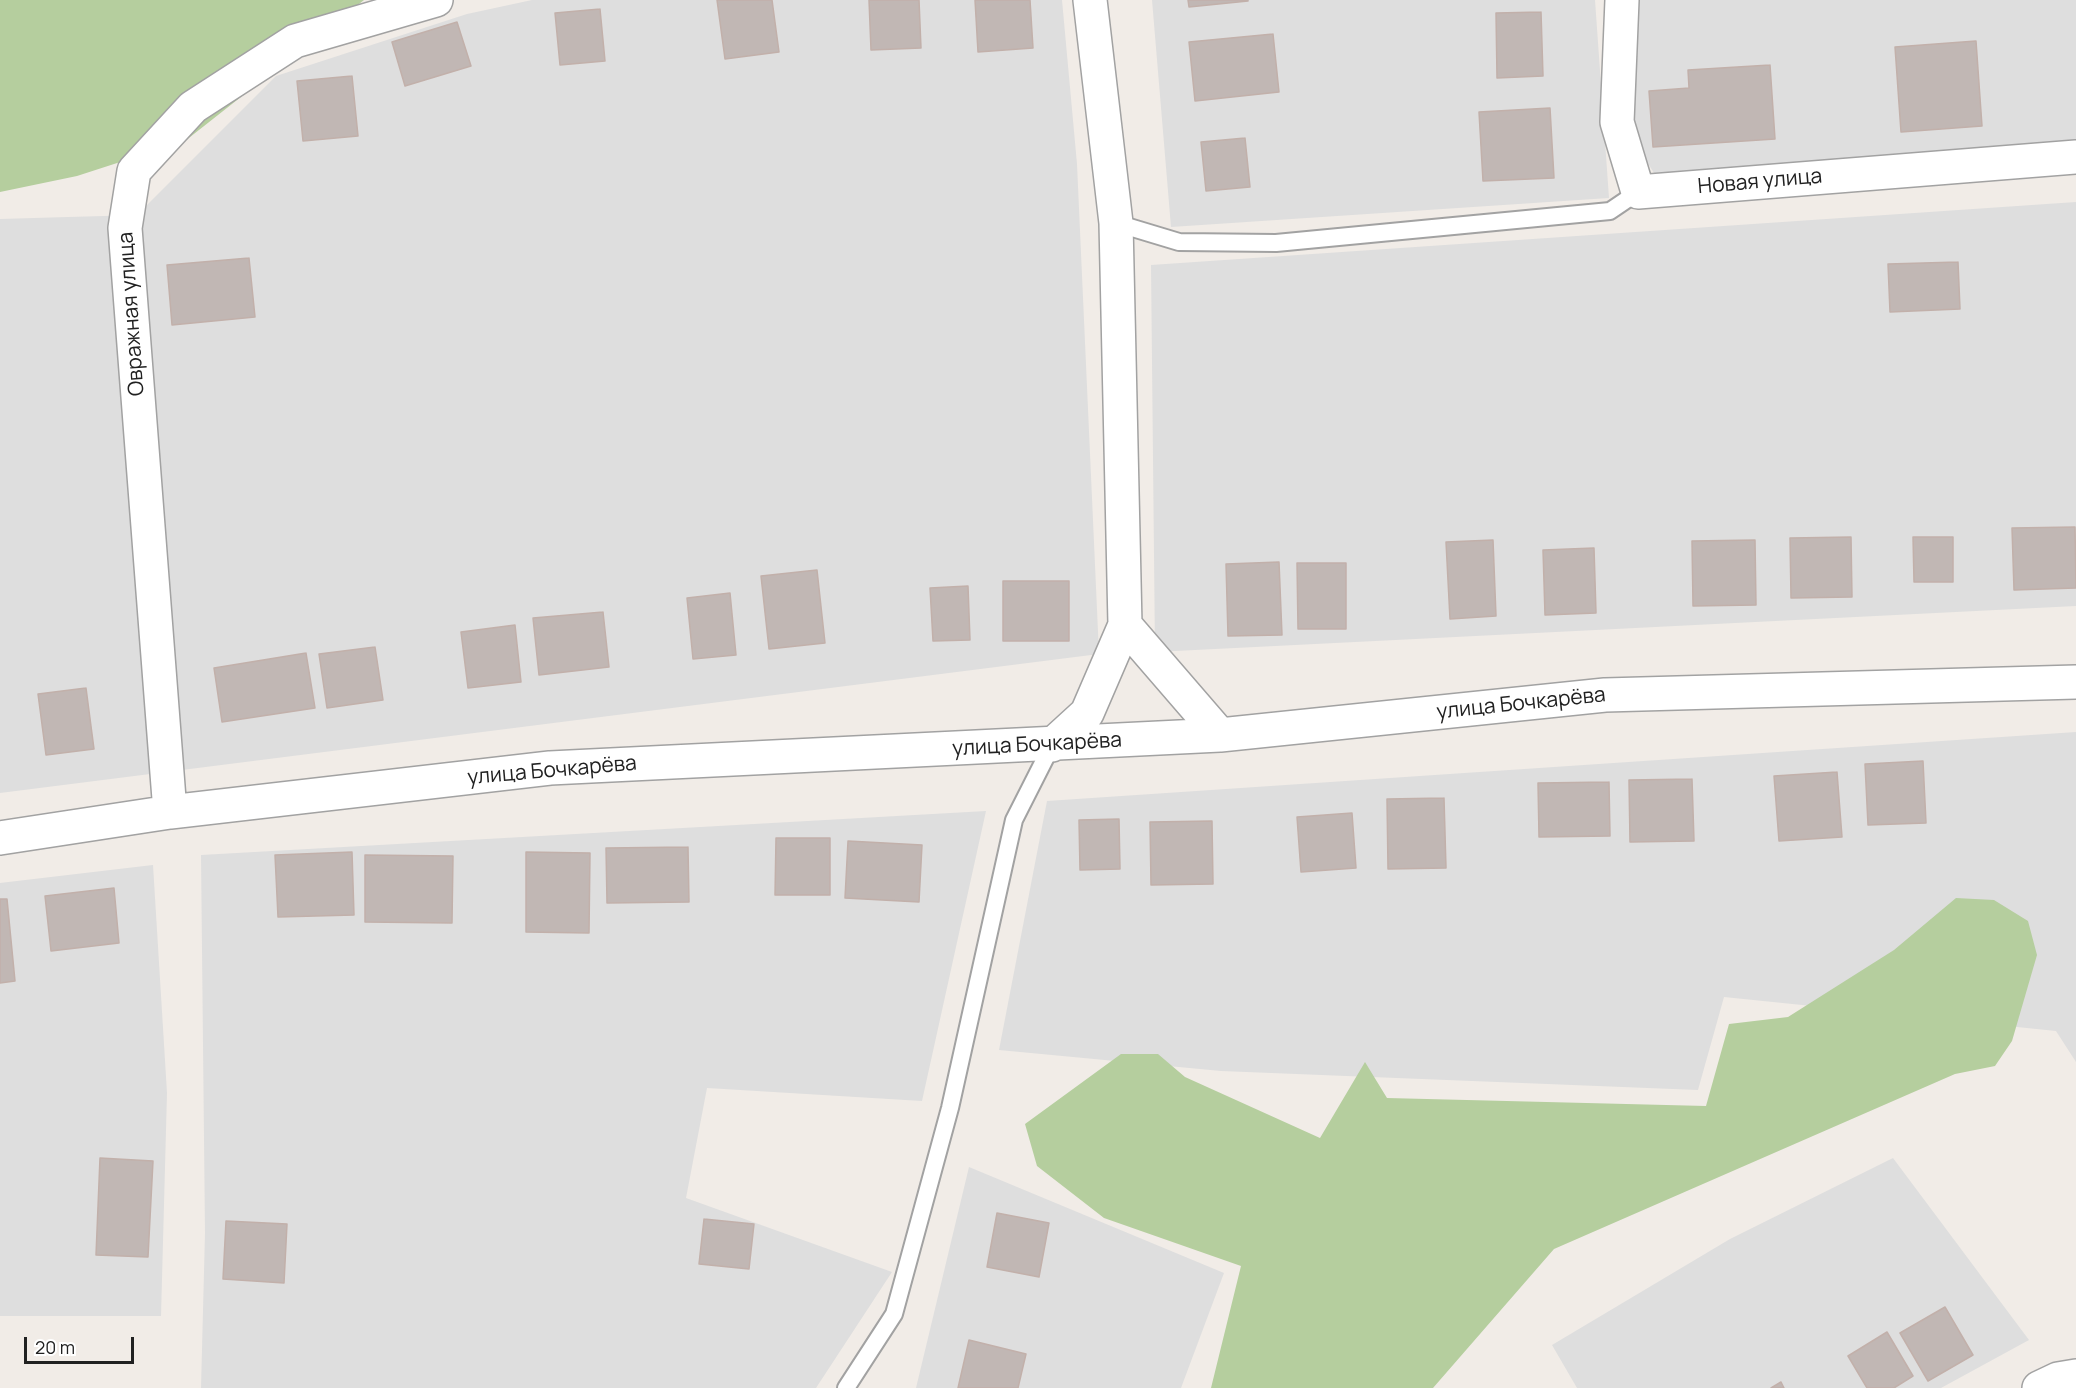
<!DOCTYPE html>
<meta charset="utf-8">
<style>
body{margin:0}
#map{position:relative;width:2076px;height:1388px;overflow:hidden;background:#f1ece7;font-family:Manrope,sans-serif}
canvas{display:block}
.scale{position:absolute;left:24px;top:1337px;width:110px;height:27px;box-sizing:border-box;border:3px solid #212121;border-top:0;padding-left:8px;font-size:18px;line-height:21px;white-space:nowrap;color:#212121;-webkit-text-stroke:4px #fff;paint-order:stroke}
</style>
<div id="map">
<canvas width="2076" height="1388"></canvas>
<div class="scale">20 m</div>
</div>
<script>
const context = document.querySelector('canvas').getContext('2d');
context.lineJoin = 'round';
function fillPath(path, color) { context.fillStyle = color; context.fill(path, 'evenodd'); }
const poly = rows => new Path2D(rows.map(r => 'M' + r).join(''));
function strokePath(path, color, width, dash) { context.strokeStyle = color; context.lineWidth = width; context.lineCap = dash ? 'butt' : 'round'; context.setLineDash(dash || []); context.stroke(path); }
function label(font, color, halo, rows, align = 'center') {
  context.font = font + ' Manrope,sans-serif'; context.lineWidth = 4.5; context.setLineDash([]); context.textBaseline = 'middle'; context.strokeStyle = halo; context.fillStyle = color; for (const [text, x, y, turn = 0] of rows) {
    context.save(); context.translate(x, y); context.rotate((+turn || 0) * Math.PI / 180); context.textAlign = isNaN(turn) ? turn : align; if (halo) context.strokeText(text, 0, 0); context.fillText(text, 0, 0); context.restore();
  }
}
fillPath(poly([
 [532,0,1062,0,1077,164,1099,654,0,793,0,219,137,215,276,76,467,14],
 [1152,0,1595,0,1609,198,1171,227],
 [1636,0,2076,0,2076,140,1657,178,1633,139],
 [2076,202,2076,606,1155,652,1151,265],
 [2076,732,2076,1062,2056,1031,1724,997,1698,1090,1221,1071,999,1050,1047,801],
 [986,811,922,1101,707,1088,686,1198,892,1272,816,1388,201,1388,205,1233,201,855],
 [153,865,167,1093,161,1316,0,1316,0,883],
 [1893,1158,2029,1340,1941,1388,1577,1388,1552,1345,1730,1239],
 [969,1167,1224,1273,1181,1388,916,1388]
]), '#dedede');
fillPath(poly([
 [0,0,364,0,185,141,77,176,0,192],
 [1956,898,1994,900,2028,921,2037,955,2012,1041,1995,1066,1955,1074,1554,1249,1433,1388,1211,1388,1241,1266,1104,1218,1037,1166,1025,1124,1121,1054,1158,1054,1185,1077,1320,1138,1365,1062,1387,1098,1706,1106,1729,1024,1788,1017,1894,950]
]), '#b5ce9e');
const building = poly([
 [717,0,772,0,779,52,725,59,717,0],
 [869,0,919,0,921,48,871,50,869,0],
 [975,0,1030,0,1033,48,978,52,975,0],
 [1188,0,1248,0,1248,1,1189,7,1188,0],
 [600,9,605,61,560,65,555,13,600,9],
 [1541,12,1543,76,1497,78,1496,13,1541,12],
 [457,22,471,66,405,86,392,42,457,22],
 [1273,34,1279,92,1195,101,1189,42,1273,34],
 [1976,41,1982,126,1901,132,1895,47,1976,41],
 [1770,65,1775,139,1653,147,1649,91,1689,88,1688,70,1770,65],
 [352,76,358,136,303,141,297,81,352,76],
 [1550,108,1554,178,1483,181,1479,112,1550,108],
 [1245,138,1250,187,1206,191,1201,142,1245,138],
 [249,258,255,317,172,325,167,265,249,258],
 [1958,262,1960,309,1890,312,1888,264,1958,262],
 [2075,527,2076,588,2014,590,2012,528,2075,527],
 [1851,537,1852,597,1791,598,1790,538,1851,537],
 [1913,537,1953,537,1953,582,1914,582,1913,537],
 [1493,540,1496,616,1450,619,1446,542,1493,540],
 [1755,540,1756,605,1693,606,1692,541,1755,540],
 [1594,548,1596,613,1545,615,1543,550,1594,548],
 [1279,562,1282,635,1228,636,1226,564,1279,562],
 [1297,563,1346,563,1346,629,1298,629,1297,563],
 [817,570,825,643,769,649,761,576,817,570],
 [1003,581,1069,581,1069,641,1003,641,1003,581],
 [968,586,970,640,933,641,930,588,968,586],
 [730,593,736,655,693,659,687,598,730,593],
 [603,612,609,667,539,675,533,618,603,612],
 [515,625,521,682,468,688,461,632,515,625],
 [375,647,383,700,327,708,319,654,375,647],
 [306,653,315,708,222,722,214,668,306,653],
 [86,688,94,749,46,755,38,694,86,688],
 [1923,761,1926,823,1868,825,1865,764,1923,761],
 [1837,772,1842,837,1779,841,1774,776,1837,772],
 [1692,779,1694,841,1630,842,1629,780,1692,779],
 [1609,782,1610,836,1539,837,1538,783,1609,782],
 [1444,798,1446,868,1388,869,1387,799,1444,798],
 [1352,813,1356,868,1301,872,1297,817,1352,813],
 [1119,819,1120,869,1080,870,1079,820,1119,819],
 [1212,821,1213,884,1151,885,1150,822,1212,821],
 [776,838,830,838,830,895,775,895,776,838],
 [848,841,922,845,919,902,845,898,848,841],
 [688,847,689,902,607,903,606,848,688,847],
 [352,852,354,915,278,917,275,855,352,852],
 [526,852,590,853,589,933,526,932,526,852],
 [365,855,453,856,452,923,365,922,365,855],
 [114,888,119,943,51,951,45,896,114,888],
 [0,899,7,899,15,981,0,983,0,899],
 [100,1158,153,1161,148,1257,96,1255,100,1158],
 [997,1213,1049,1223,1039,1277,987,1267,997,1213],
 [704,1219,754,1224,749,1269,699,1264,704,1219],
 [226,1221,287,1224,284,1283,223,1279,226,1221],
 [1945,1307,1973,1355,1928,1381,1900,1333,1945,1307],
 [1887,1332,1913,1376,1894,1388,1867,1388,1848,1356,1887,1332],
 [969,1340,1026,1354,1018,1388,958,1388,969,1340],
 [1781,1382,1784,1388,1771,1388,1781,1382]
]);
fillPath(building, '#c1b7b4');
strokePath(building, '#c2b0aa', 1.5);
const lane = poly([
 [1116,223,1179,242,1276,243,1610,211,1638,192],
 [846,1388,894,1314,950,1108,1014,820,1052,745]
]);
const street = poly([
 [1090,0,1116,223,1125,625,1220,735],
 [1622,0,1617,122,1638,192,2076,157],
 [1052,745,1087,713,1125,625],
 [170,812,125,228,134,171,193,107,295,41,436,0],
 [0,838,170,812,550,768,1220,735,1605,695,2076,682],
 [2039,1388,2058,1379,2076,1376]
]);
strokePath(lane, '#a2a2a2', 20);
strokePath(street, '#a2a2a2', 36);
strokePath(lane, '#fff', 16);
strokePath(street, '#fff', 33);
label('21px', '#212121', '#fff', [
 ["Новая улица",1760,182,-5],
 ["Овражная улица",132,314,-94],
 ["улица Бочкарёва",1521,704,-6],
 ["улица Бочкарёва",1037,745,-3],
 ["улица Бочкарёва",552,771,-5]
]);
</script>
